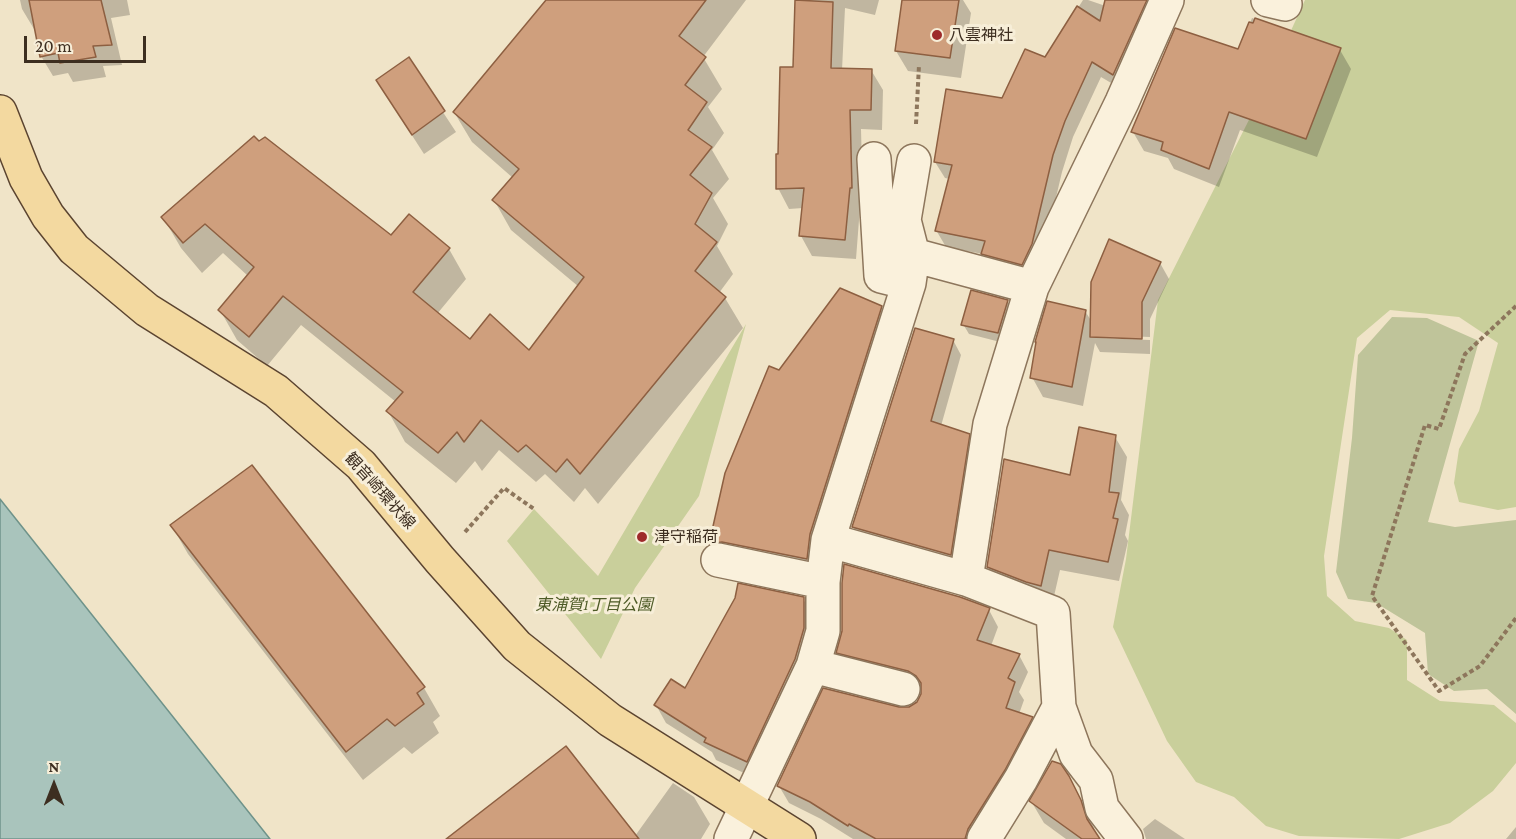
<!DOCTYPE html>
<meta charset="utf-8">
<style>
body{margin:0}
#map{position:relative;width:1516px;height:839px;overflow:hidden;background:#f0e4c8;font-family:"Crimson Pro",serif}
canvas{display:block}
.north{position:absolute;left:24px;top:755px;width:60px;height:60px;-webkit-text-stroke:4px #f7eed8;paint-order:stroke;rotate:0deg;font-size:16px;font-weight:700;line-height:24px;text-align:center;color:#3d2e20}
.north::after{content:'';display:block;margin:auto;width:21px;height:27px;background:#3d2e20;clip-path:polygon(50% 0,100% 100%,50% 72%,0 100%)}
.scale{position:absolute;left:24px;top:36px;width:122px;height:27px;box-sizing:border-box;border:3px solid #3d2e20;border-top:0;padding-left:8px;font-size:18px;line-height:21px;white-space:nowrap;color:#3d2e20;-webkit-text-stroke:4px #f7eed8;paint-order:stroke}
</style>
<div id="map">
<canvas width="1516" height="839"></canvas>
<div class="north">N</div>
<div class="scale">20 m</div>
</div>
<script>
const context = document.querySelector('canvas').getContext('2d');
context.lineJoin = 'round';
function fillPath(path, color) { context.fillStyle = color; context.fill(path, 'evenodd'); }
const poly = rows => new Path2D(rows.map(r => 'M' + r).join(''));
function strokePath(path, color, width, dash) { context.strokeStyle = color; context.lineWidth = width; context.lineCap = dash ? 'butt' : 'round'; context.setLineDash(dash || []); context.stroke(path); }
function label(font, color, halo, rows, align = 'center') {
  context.font = font + ' "Crimson Pro","Noto Sans JP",serif'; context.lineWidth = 6; context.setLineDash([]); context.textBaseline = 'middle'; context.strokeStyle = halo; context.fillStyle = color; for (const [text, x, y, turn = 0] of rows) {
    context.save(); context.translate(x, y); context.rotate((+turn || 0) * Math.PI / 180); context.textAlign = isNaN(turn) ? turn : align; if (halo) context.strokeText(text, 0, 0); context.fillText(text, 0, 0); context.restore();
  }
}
fillPath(poly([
 [1305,0,1516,0,1516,507,1498,510,1459,502,1454,483,1459,449,1479,411,1498,343,1459,317,1390,310,1357,338,1324,556,1327,596,1355,621,1389,628,1407,640,1407,680,1440,701,1494,705,1516,723,1516,763,1493,791,1450,823,1399,839,1299,836,1266,826,1234,797,1196,782,1167,741,1113,627,1126,559,1158,300,1260,98],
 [746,324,699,496,635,588,601,659,507,541,534,509,598,576]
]), '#c9cf9b');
fillPath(poly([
 [1392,317,1427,318,1479,341,1428,522,1455,527,1516,520,1516,714,1487,689,1454,691,1428,674,1425,633,1376,603,1348,599,1336,572,1352,438,1358,355]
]), '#bfc49a');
const water = poly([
 [0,499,270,839,0,839,0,499]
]);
fillPath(water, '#a9c4bc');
strokePath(water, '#6f938a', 1.5);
fillPath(poly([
 [20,0,127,0,130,15,111,18,122,65,103,66,106,77,73,82,68,73,53,76,41,56,36,29,34,29,22,9],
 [548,0,746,0,703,57,722,89,708,107,724,133,712,150,729,179,713,198,728,224,717,246,733,274,719,293,725,298,743,328,598,504,585,488,574,502,545,474,536,482,499,450,482,471,475,461,456,483,405,442,388,411,396,402,301,325,267,366,237,340,220,310,248,276,223,253,202,273,181,248,163,217,391,237,449,249,466,279,437,314,471,341,530,352,579,287,511,230,494,200,513,178,472,142,454,112],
 [797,0,879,0,875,15,845,8,842,70,871,70,883,90,882,130,861,129,863,207,860,207,856,259,812,256,801,236,803,208,789,209,778,188,779,155,794,68],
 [904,0,963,0,971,13,961,78,908,71,896,51],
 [1083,0,1088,0,1138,17,1148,33,1123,90,1101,77,1073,137,1062,172,1041,261,1031,280,992,270,983,254,946,247,936,230,950,179,945,178,935,162,1046,59],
 [1252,18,1340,50,1351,69,1317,157,1240,130,1219,187,1174,169,1168,158,1144,151,1133,132,1242,52,1242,44],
 [408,59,456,132,424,154,377,81],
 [1160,263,1169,279,1150,319,1150,354,1100,352,1095,343,1083,406,1043,397,1032,377,1085,311,1092,322],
 [1098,335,1150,337,1150,340,1098,338],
 [1007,301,1013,311,1004,343,969,334,963,324],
 [881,307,892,325,817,577,721,562,710,544,727,473],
 [953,340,961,355,941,426,969,435,977,449,958,569,862,541,853,527],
 [1115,437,1127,457,1121,500,1129,515,1125,535,1128,541,1119,581,1060,570,1052,605,1000,587,988,567],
 [251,467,424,688,440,716,433,722,439,733,412,754,404,747,363,780,188,554,172,526],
 [803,599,814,617,757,779,716,760,712,752,666,723,656,705,685,690],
 [989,610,998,627,991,646,1019,655,1028,672,1019,692,1024,700,1019,714,1032,718,1041,735,982,839,853,839,821,819,789,803,779,786,899,709,909,708,918,703,922,695,922,690,919,688,848,669,838,652],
 [1068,777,1081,800,1099,839,1066,839,1044,823,1031,801],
 [673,783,694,797,710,824,701,839,448,839,635,836],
 [1155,819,1185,839,1146,839,1143,829],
 [1516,827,1516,839,1506,839]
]), '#0003');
const building = poly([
 [29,0,101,0,112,45,93,46,96,57,60,63,58,53,40,57,29,0],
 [546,0,706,0,679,36,706,57,685,85,707,102,688,130,712,147,690,175,712,193,695,224,717,242,695,271,726,297,580,474,567,459,556,472,526,445,518,452,481,420,464,442,457,432,438,453,386,411,403,392,283,296,249,337,230,321,218,310,254,267,205,224,183,243,161,217,254,136,259,141,265,137,391,235,409,214,450,248,413,292,470,339,490,314,529,350,584,277,492,200,519,169,453,112,546,0],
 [795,0,833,2,831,68,872,69,871,110,850,110,852,188,850,188,845,240,799,236,804,188,776,189,776,154,778,154,780,67,793,67,795,0],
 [902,0,959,0,950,58,895,51,902,0],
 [1105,0,1147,0,1113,75,1092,62,1065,121,1053,155,1032,244,1022,265,981,254,985,241,935,231,952,165,934,162,946,89,1002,98,1025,49,1045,57,1077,6,1100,21,1105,0],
 [1255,18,1341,48,1306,139,1229,112,1209,169,1161,150,1163,142,1131,132,1175,28,1238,49,1249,22,1253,23,1255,18],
 [409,57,445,111,412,135,376,80,409,57],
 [1109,239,1161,262,1142,302,1142,339,1090,337,1091,282,1109,239],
 [840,288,882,306,810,534,807,559,722,542,709,544,725,473,769,366,779,370,840,288],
 [971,290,1008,300,998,333,961,325,971,290],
 [1047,301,1086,310,1072,387,1030,378,1036,342,1035,342,1047,301],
 [915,328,954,339,931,421,970,434,951,555,852,527,915,328],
 [1079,427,1116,435,1109,492,1119,493,1113,518,1118,519,1108,562,1049,550,1041,586,1026,582,987,567,1004,459,1070,475,1079,427],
 [252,465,425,687,417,693,424,704,395,726,387,719,346,752,170,525,252,465],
 [844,564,960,597,990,608,977,640,1020,654,1008,678,1015,682,1006,708,1033,717,1005,770,968,829,965,839,876,839,849,824,848,826,810,802,777,786,823,688,899,707,909,707,917,702,921,694,921,683,916,676,908,671,836,653,842,631,842,583,844,564],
 [738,583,804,597,804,628,795,659,747,762,704,742,706,738,654,705,671,679,685,688,735,598,738,583],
 [566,746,639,839,446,839,566,746],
 [1052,761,1061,764,1069,776,1081,800,1087,819,1100,839,1082,839,1029,801,1052,761]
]);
fillPath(building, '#cf9f7d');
strokePath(building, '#8d5f41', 1.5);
const minor = poly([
 [1268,0,1285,4],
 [874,159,881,276,909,283],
 [913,255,904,220,914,161],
 [828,540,966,579,1053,613,1059,707,1076,754,1096,780,1102,808,1126,839],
 [718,560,823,582],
 [966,579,990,424,1032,287,1122,102,1167,0],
 [813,666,903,689],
 [731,839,813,666,823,631,823,582,828,540,909,283,913,255,1032,287],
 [984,839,1021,779,1059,707]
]);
const major = poly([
 [0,112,26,178,48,216,74,249,147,310,276,391,361,465,440,560,517,646,610,720,799,839]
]);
strokePath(minor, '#8d765c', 36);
strokePath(major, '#5b4430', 36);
strokePath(poly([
 [916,124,919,65],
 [1516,306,1465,354,1439,429,1425,425,1372,596,1439,691,1480,666,1516,618],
 [465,532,504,488,534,509]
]), '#8d765c', 4, [4.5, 3]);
strokePath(minor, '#faf1dc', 33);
strokePath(major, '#f3d9a0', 33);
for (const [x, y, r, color] of [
 [937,35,6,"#9e2a2b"],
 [642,537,6,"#9e2a2b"]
]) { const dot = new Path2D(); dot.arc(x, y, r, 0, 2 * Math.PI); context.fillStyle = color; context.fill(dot); strokePath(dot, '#f7eed8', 2); }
label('16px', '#3d2e20', '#f7eed8', [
 ["八雲神社",949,35],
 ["津守稲荷",654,537]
], 'left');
label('16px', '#3d2e20', '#f7eed8', [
 ["観音崎環状線",380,491,48]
]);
label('italic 16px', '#4d5a26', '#f7eed8', [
 ["東浦賀1丁目公園",594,605]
]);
</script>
